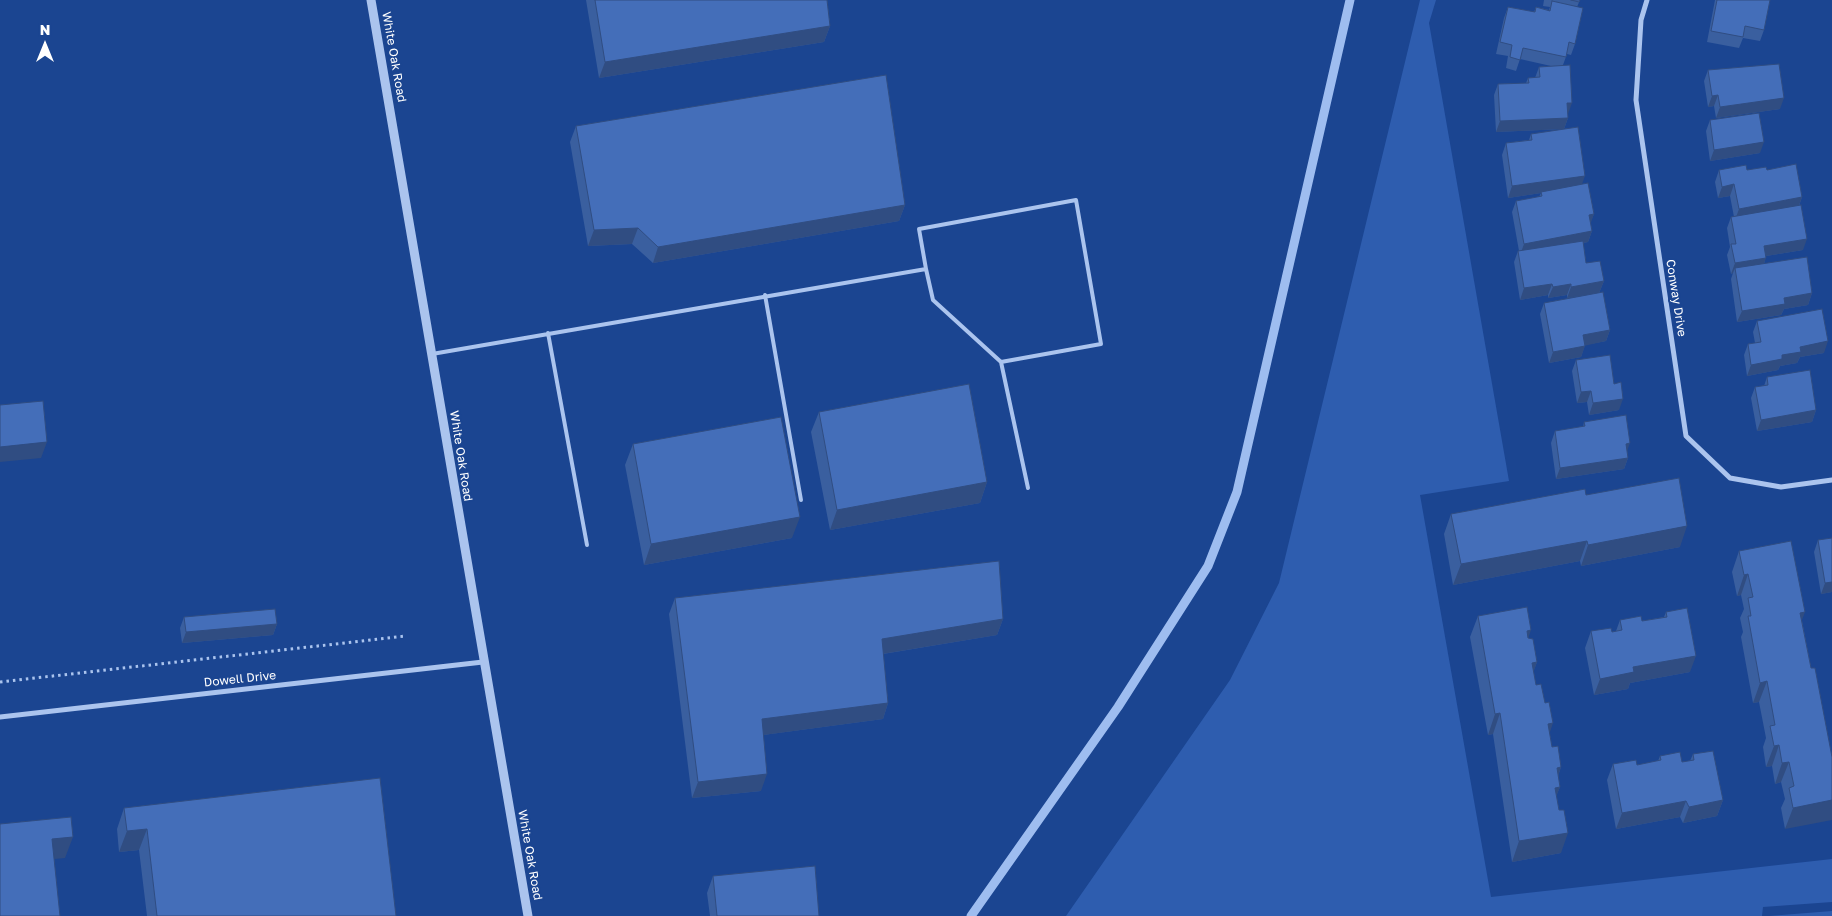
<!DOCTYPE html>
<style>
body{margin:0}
#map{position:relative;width:1832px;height:916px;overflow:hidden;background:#1b4591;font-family:"Golos Text",sans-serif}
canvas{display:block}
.north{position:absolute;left:20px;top:20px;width:50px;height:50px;-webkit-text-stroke:4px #1b4591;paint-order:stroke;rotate:0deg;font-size:14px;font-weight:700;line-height:20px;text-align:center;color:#fff}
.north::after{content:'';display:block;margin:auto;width:18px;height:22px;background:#fff;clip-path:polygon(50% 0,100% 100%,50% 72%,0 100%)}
</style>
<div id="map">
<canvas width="1832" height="916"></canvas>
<div class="north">N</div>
</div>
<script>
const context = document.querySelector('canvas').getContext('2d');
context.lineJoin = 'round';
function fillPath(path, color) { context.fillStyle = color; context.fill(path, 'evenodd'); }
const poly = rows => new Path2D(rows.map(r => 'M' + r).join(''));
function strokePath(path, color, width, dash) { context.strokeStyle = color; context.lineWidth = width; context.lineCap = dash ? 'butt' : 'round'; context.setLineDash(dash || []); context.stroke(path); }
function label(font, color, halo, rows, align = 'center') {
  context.font = font + ' "Golos Text",sans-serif'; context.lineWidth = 4; context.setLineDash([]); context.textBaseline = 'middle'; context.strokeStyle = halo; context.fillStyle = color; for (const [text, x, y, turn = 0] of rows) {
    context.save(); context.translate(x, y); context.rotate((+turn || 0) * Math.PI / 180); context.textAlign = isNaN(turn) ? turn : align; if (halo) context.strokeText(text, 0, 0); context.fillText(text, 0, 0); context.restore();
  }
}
fillPath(poly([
 [1420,0,1436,0,1429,23,1509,481,1420,495,1491,897,1832,859,1832,902,1763,907,1762,916,1066,916,1230,680,1279,583],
 [1832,911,1832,916,1769,916]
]), '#2e5daf');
strokePath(poly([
 [971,916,1118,707,1208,566,1237,492,1350,0]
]), '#9ebdf0', 9);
strokePath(poly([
 [0,682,406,636]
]), '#abc4ee', 3, [2.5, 4]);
strokePath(poly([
 [926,269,933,300,1001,362],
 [765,295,801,500],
 [548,333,587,545],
 [432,354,926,269,919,229,1076,200,1101,344,1001,362,1028,488]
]), '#abc4ee', 4);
strokePath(poly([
 [1647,0,1641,20,1636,100,1686,436,1730,478,1781,487,1832,480],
 [0,717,483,662]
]), '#abc4ee', 5);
strokePath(poly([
 [371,0,528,916]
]), '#abc4ee', 9);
fillPath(poly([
 [586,0,827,0,830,26,824,42,599,78],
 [1544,0,1580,0,1577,7,1575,44,1571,55,1567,54,1563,65,1568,114,1568,118,1564,129,1496,132,1494,95,1498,84,1526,83,1528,78,1535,78,1539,67,1551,66,1520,59,1516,71,1506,68,1508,56,1496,54,1504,18,1508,7,1534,12,1536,7,1549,10,1550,7,1543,6],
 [1715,0,1770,0,1764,30,1760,41,1743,38,1739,48,1707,42],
 [1708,70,1780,109,1716,118,1714,106,1708,107,1704,81],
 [1710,120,1760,153,1710,161,1706,131],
 [576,126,905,205,899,221,653,263,632,244,588,246,570,142],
 [1531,134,1582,184,1594,214,1590,223,1592,231,1588,242,1583,243,1586,263,1604,281,1599,293,1567,298,1567,295,1548,298,1548,295,1520,300,1514,262,1518,251,1519,251,1512,212,1516,201,1539,197,1541,193,1508,198,1502,155,1506,143,1529,140],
 [1719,170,1767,170,1802,197,1799,206,1803,250,1766,256,1764,264,1812,293,1808,305,1784,309,1781,315,1737,322,1731,279,1733,273,1731,274,1727,255,1730,247,1727,228,1731,217,1734,217,1730,196,1718,198,1715,182],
 [1544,303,1610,330,1606,341,1585,345,1581,357,1549,363,1540,314],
 [1757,321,1824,353,1800,357,1797,363,1780,366,1778,370,1747,376,1744,355,1748,344,1755,343,1753,332],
 [1576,360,1614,384,1619,410,1589,415,1587,402,1577,403,1572,371],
 [1767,377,1816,410,1812,422,1757,431,1751,398,1755,387,1764,386],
 [819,412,987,482,980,503,830,530,811,432],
 [1584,422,1627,451,1628,458,1624,469,1556,479,1551,443,1555,431,1583,427],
 [633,444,792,538,644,565,625,465],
 [1586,495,1680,547,1581,566,1580,561,1453,585,1444,534,1451,514],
 [1818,540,1832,592,1821,594,1814,552],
 [1739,551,1802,621,1811,668,1832,757,1785,829,1781,808,1785,799,1781,782,1775,784,1772,766,1766,767,1763,747,1766,738,1759,702,1753,703,1741,637,1743,632,1740,618,1744,609,1741,595,1737,596,1732,572],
 [675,598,1003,619,997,635,883,654,888,703,883,719,763,735,761,791,692,798,669,614],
 [1666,612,1690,672,1630,683,1628,689,1594,695,1585,648,1591,631,1612,632,1616,631,1620,620,1642,621,1664,617],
 [1478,616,1529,638,1537,662,1533,672,1536,685,1549,733,1552,747,1561,767,1558,776,1560,787,1556,796,1561,853,1512,862,1493,734,1488,735,1470,637],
 [184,617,277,624,273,635,182,643,180,628],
 [1693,754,1723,800,1717,816,1683,823,1680,817,1616,829,1607,780,1613,764,1637,765,1658,761,1660,756,1682,762,1690,761],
 [124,808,396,916,147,916,139,850,119,852,117,829],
 [713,876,819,916,710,916,707,893]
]), '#3a5f9f');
fillPath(poly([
 [830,26,824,42,599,78,605,62],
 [1718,95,1714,106,1708,107,1712,96],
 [1784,98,1780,109,1716,118,1720,107],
 [1567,103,1572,103,1568,114,1563,114],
 [1568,118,1564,129,1496,132,1500,121],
 [1764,142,1760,153,1710,161,1714,150],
 [1585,176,1581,187,1508,198,1512,186],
 [1734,184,1730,196,1718,198,1722,187],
 [1802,197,1798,208,1735,220,1739,209],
 [905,205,899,221,653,263,658,247],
 [1594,214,1590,225,1589,215],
 [638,228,632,244,588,246,594,230],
 [1592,231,1588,242,1520,255,1524,244],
 [1807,239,1803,250,1760,257,1764,246],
 [1766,258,1762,269,1735,268,1733,273,1731,274,1735,263],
 [1604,281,1599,293,1567,298,1571,287],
 [1552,284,1548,295,1520,300,1524,288],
 [1571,284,1567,295,1548,298,1553,287],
 [1812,293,1808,305,1784,309,1781,315,1737,322,1742,311,1784,298],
 [1610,330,1606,341,1579,347,1583,335],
 [1828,341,1824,353,1800,357,1797,363,1780,366,1778,370,1747,376,1751,365,1782,355,1800,347],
 [1585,346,1581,357,1549,363,1553,352],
 [1591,391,1587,402,1577,403,1581,392],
 [1623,399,1619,410,1589,415,1593,403],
 [1816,410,1812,422,1757,431,1761,420],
 [47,442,41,458,0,462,0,447],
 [1630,443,1626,454,1626,444],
 [1628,458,1624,469,1556,479,1560,468],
 [987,482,980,503,830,530,837,510],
 [800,517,792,538,644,565,651,544],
 [1687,526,1680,547,1581,566,1588,545],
 [1587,541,1580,561,1453,585,1461,564],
 [1748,574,1741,595,1737,596,1744,575],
 [1832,582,1832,592,1821,594,1825,583],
 [1805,612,1797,633,1800,613],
 [1003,619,997,635,876,655,882,639],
 [277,624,273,635,182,643,186,632],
 [1531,630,1524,651,1527,631],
 [1696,656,1690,672,1630,683,1628,689,1594,695,1600,679,1633,667],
 [1537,662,1530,682,1532,663],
 [1767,681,1759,702,1753,703,1760,683],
 [888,703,883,719,756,736,762,719],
 [1500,713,1493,734,1488,735,1495,714],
 [1553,723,1546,744,1548,724],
 [1779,745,1772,766,1766,767,1774,746],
 [1789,762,1781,782,1775,784,1782,763],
 [1561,767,1554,788,1557,768],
 [767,774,761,791,692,798,698,782],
 [1560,787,1552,807,1555,788],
 [1723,800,1717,816,1683,823,1689,807],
 [1832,800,1832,820,1785,829,1793,808],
 [1686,801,1680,817,1616,829,1622,813],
 [147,829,139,850,119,852,127,831],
 [1568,833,1561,853,1512,862,1519,841],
 [73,837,65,858,44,860,52,839]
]), '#304d82');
const building = poly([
 [595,0,827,0,830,26,605,62,595,0],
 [1571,0,1580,0,1579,2,1571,0],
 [1717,0,1770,0,1764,30,1745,26,1743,37,1711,31,1717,0],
 [1552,1,1583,8,1575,44,1569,42,1566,57,1523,48,1520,60,1510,57,1512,45,1500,42,1508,7,1535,12,1536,7,1550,11,1552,1],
 [1779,64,1784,98,1720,107,1718,95,1712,96,1708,70,1779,64],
 [1570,65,1572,103,1567,103,1568,118,1500,121,1498,84,1529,83,1528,78,1540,77,1539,67,1570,65],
 [886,75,905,205,658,247,638,228,594,230,576,126,886,75],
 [1759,113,1764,142,1714,150,1710,120,1759,113],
 [1578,127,1585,176,1512,186,1506,143,1532,140,1531,134,1578,127],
 [1796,164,1802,197,1739,209,1734,184,1722,187,1719,170,1746,165,1747,170,1766,167,1767,170,1796,164],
 [1588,183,1594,214,1589,215,1592,231,1524,244,1516,201,1542,196,1541,192,1588,183],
 [1801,205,1807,239,1764,246,1766,258,1735,263,1731,244,1736,244,1731,217,1801,205],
 [1583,241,1586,263,1600,261,1604,281,1571,287,1571,284,1553,287,1552,284,1524,288,1518,251,1583,241],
 [1807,257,1812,293,1784,298,1785,304,1742,311,1735,268,1807,257],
 [1603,292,1610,330,1583,335,1585,346,1553,352,1544,303,1603,292],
 [1822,309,1828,341,1800,347,1801,352,1782,355,1782,359,1751,365,1748,344,1761,342,1757,321,1822,309],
 [1610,355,1614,384,1621,382,1623,399,1593,403,1591,391,1581,392,1576,360,1610,355],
 [1810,370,1816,410,1761,420,1755,387,1768,385,1767,377,1810,370],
 [969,384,987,482,837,510,819,412,969,384],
 [43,401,47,442,0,447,0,405,43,401],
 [1626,415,1630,443,1626,444,1628,458,1560,468,1555,431,1585,426,1584,422,1626,415],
 [781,417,800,517,651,544,633,444,781,417],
 [1679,478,1687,526,1588,545,1587,541,1461,564,1451,514,1585,489,1586,495,1679,478],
 [1832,538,1832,582,1825,583,1818,540,1832,538],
 [1791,541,1805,612,1800,613,1811,668,1815,668,1832,757,1832,800,1793,808,1789,788,1794,786,1789,762,1782,763,1779,745,1774,746,1770,726,1775,725,1767,681,1760,683,1748,616,1751,616,1748,598,1753,597,1748,574,1744,575,1739,551,1791,541],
 [999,561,1003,619,882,639,888,703,762,719,767,774,698,782,675,598,999,561],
 [1527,607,1531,630,1527,631,1528,638,1533,639,1537,662,1532,663,1536,685,1541,684,1545,703,1549,702,1553,723,1548,724,1552,747,1558,746,1561,767,1557,768,1560,787,1555,788,1559,810,1564,810,1568,833,1519,841,1500,713,1495,714,1478,616,1527,607],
 [1687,608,1696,656,1633,667,1634,672,1600,679,1591,631,1611,628,1612,632,1622,630,1620,620,1641,616,1642,621,1667,617,1666,612,1687,608],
 [275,609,277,624,186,632,184,617,275,609],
 [1713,751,1723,800,1689,807,1686,801,1622,813,1613,764,1636,760,1637,765,1661,760,1660,756,1680,752,1682,762,1694,760,1693,754,1713,751],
 [380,778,396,916,157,916,147,829,127,831,124,808,380,778],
 [71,817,73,837,52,839,60,916,0,916,0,824,71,817],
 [815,866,819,916,717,916,713,876,815,866]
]);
fillPath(building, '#446eb9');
strokePath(building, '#304d82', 1);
label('12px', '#fff', '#1b4591', [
 ["White Oak Road",394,57,80],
 ["Conway Drive",1676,298,81],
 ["White Oak Road",461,456,81],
 ["Dowell Drive",240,679,-6],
 ["White Oak Road",530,855,80]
]);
</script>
